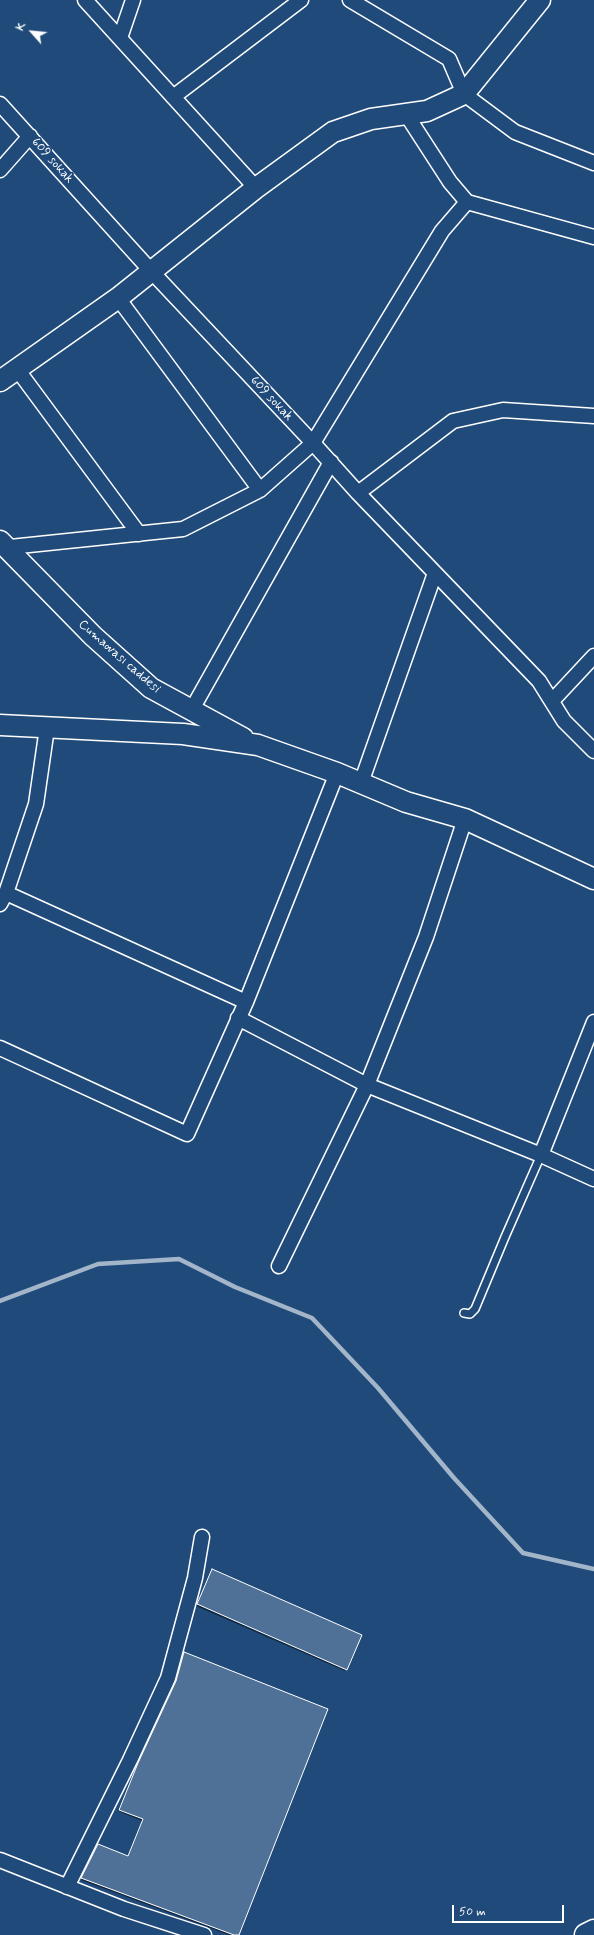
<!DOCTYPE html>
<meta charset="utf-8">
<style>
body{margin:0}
#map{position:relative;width:594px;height:1935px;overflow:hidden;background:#1f4a7a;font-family:Mynerve,sans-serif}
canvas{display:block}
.north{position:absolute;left:12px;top:12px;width:40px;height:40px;-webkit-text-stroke:3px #1f4a7a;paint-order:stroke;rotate:297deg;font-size:11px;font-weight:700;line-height:16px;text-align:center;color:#fff}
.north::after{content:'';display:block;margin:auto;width:14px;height:18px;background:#fff;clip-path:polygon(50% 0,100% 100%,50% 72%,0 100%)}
.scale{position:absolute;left:452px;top:1905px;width:112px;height:18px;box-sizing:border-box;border:2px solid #fff;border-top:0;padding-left:5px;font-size:12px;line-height:14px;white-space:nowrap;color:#fff;-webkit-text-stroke:3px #1f4a7a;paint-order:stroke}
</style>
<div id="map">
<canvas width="594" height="1935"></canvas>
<div class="north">K</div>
<div class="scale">50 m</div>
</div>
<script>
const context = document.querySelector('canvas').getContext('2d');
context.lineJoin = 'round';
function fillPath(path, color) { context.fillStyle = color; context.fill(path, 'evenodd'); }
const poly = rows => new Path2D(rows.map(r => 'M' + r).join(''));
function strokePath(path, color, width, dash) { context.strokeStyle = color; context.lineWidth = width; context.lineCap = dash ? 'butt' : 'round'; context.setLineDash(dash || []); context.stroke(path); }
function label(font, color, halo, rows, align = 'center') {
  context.font = font + ' Mynerve,sans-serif'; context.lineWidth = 3.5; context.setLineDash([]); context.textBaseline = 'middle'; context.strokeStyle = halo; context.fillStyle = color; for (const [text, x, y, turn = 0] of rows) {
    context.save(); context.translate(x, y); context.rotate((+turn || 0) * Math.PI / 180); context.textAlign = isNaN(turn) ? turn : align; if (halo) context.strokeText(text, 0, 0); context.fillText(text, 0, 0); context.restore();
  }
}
fillPath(poly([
 [212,1570,346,1669,345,1671,196,1606],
 [184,1653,238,1935,229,1935,81,1880,98,1845,128,1856,142,1821,118,1811,137,1766,174,1684]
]), '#0007');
strokePath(poly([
 [0,1301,98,1264,179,1259,235,1287,312,1318,378,1388,454,1478,523,1553,594,1569]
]), '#a3b5c8', 4.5);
const building = poly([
 [212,1569,362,1635,347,1670,197,1604,212,1569],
 [184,1652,328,1709,239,1935,234,1935,81,1878,98,1844,128,1856,143,1819,119,1810,138,1763,176,1681,184,1652]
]);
fillPath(building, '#507197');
strokePath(building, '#fff', 1);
const lane = poly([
 [464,1313,470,1314,475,1309,505,1237,541,1155]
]);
const street = poly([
 [85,0,256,188],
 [350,0,449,59,464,94,515,132,594,163],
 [120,38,133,0],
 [173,97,301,0],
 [0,104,152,272,313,443,260,490,183,529,0,548],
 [406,114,450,182,467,202,594,237],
 [0,170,30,136],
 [467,202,442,231,313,443,358,493,539,681,564,721,594,751],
 [118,298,260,490],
 [17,369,139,534],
 [358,493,453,421,503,410,594,416],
 [552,701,594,656],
 [191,711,331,462],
 [361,783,435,573],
 [6,893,36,804,47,728],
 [0,904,6,893,246,1002],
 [238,1018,367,1085,541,1155,594,1022],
 [0,1048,187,1134,246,1002,337,773],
 [541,1155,594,1179],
 [279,1266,367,1085,426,937,465,819],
 [0,1860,124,1909,204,1935],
 [67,1887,130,1760,168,1678,195,1578,202,1537]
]);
const secondary = poly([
 [0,381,118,298,256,188,333,132,371,119,427,111,464,94,540,0],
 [0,541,93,636,151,688,243,738],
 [0,725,183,734,258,745,337,773,406,802,465,819,594,879]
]);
const primary = poly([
 [586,1935,594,1931]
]);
strokePath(lane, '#fff', 10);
strokePath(street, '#fff', 17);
strokePath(secondary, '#fff', 23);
strokePath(primary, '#fff', 25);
strokePath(lane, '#1f4a7a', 7);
strokePath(street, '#1f4a7a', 14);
strokePath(secondary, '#1f4a7a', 20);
strokePath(primary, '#1f4a7a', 22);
label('13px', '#fff', '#1f4a7a', [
 ["609 sokak",52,161,48],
 ["609 sokak",271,399,47],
 ["Cumaovası caddesi",119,657,41]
]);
</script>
